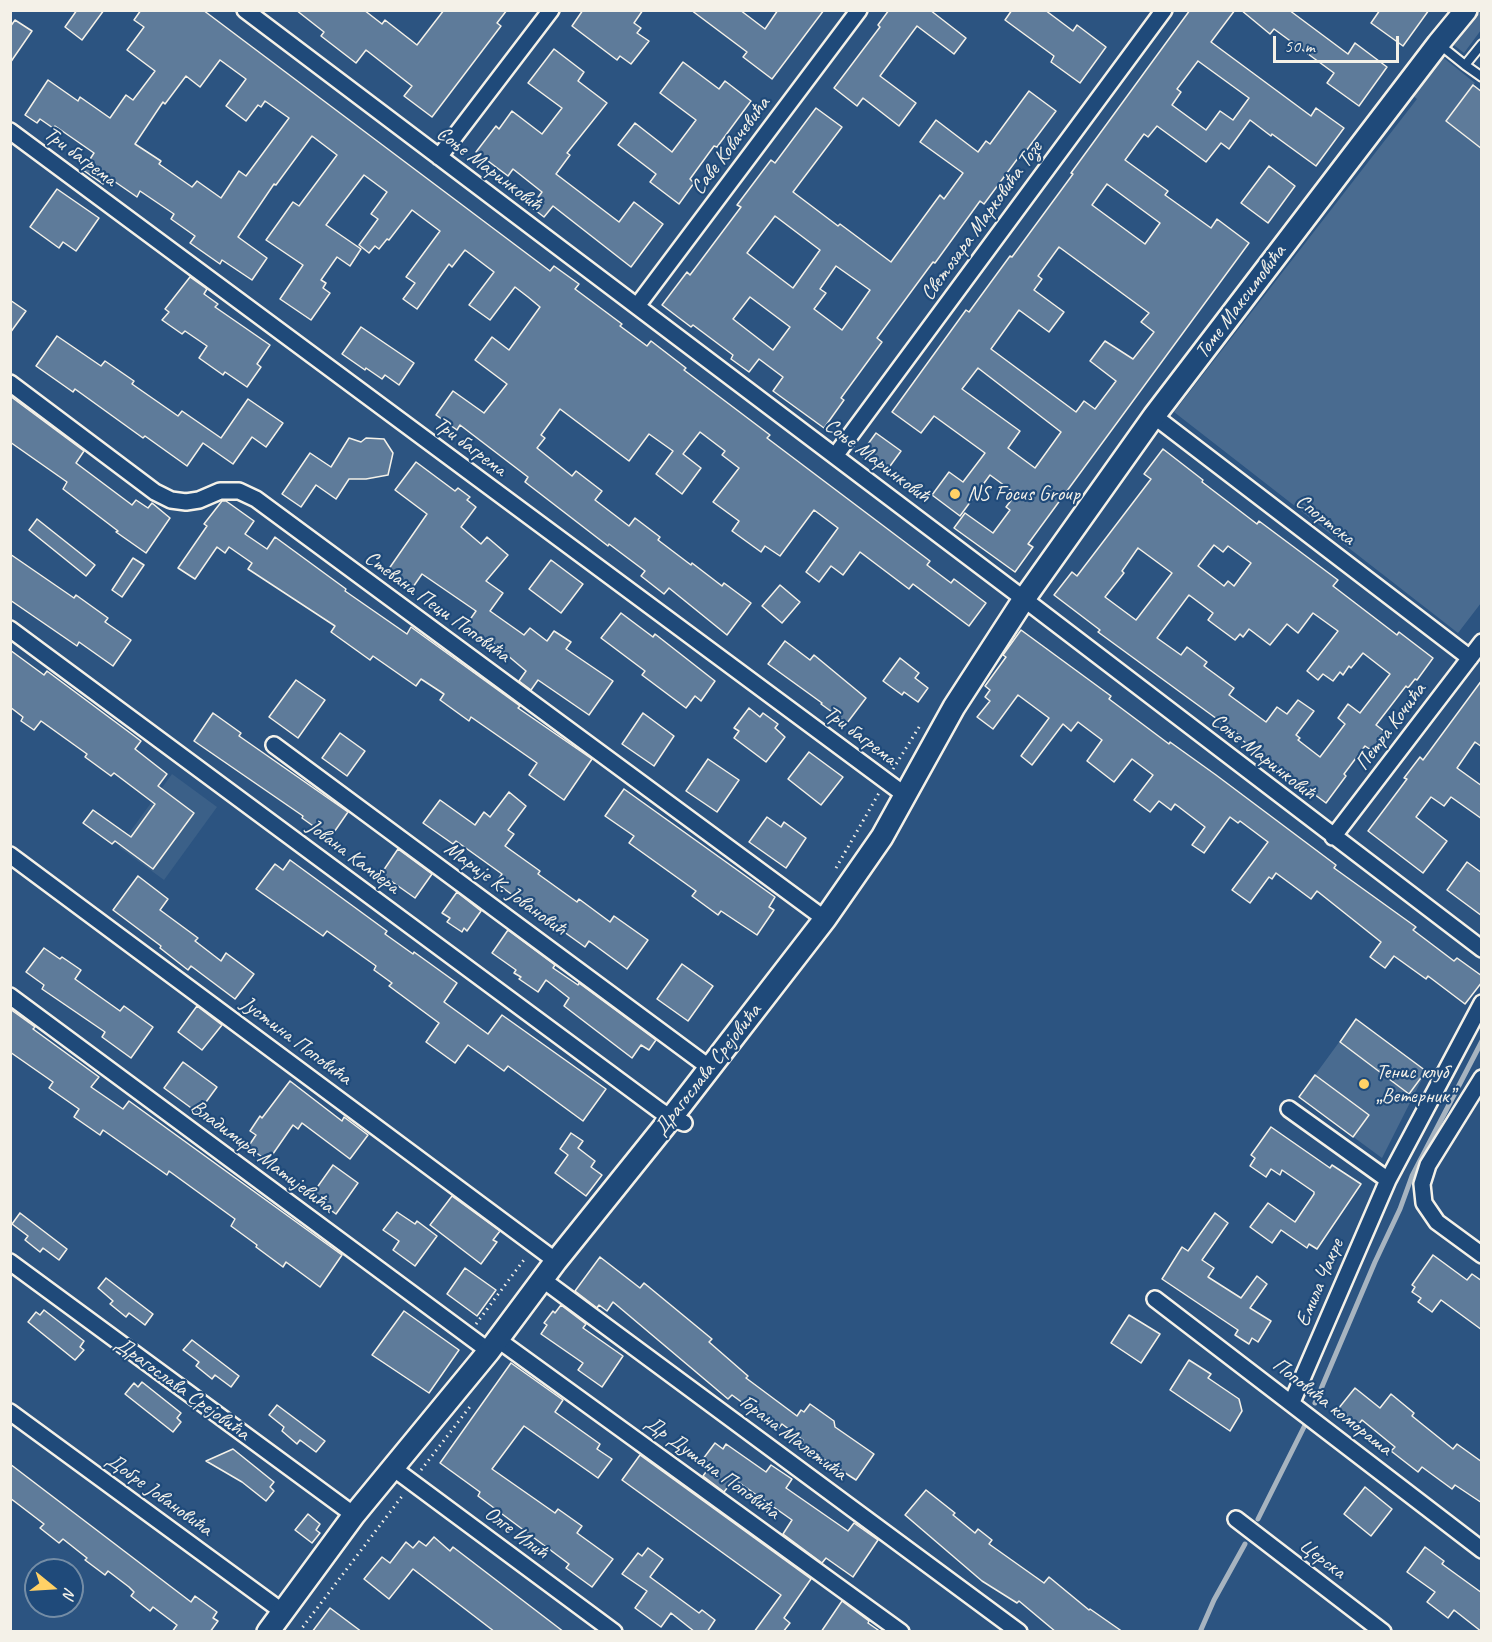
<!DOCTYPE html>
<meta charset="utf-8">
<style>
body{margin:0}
#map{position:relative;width:1492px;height:1642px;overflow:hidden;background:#2c5481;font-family:Caveat,sans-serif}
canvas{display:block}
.frame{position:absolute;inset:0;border:12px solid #f4f1e8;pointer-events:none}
.north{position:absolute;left:24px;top:1558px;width:60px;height:60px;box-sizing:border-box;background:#1f4a7a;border:2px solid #748da6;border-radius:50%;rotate:108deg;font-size:16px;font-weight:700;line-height:24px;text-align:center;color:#f4f1e8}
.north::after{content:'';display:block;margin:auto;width:21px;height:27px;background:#ffd166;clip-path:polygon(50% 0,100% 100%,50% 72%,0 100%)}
.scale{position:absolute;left:1273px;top:36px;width:126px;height:27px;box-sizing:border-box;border:3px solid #f4f1e8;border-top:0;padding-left:8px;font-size:18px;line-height:21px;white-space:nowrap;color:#f4f1e8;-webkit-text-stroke:4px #1f4a7a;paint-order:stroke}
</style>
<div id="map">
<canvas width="1492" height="1642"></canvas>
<div class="frame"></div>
<div class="north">N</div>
<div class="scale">50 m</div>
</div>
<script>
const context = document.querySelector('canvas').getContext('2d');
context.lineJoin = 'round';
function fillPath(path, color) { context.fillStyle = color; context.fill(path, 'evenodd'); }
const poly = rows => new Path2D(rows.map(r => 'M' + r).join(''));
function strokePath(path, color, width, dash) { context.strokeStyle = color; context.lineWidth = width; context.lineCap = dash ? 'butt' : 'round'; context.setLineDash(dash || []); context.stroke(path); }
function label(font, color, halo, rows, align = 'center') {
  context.font = font + ' Caveat,sans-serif'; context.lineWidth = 4.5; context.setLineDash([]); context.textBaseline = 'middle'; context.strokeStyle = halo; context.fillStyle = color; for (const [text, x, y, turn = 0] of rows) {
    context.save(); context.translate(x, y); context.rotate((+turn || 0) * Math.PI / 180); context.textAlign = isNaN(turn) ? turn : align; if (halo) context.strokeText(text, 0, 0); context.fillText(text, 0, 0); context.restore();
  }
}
fillPath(poly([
 [172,774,217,807,164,880,119,847]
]), '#3b6088');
fillPath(poly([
 [1477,11,1481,11,1481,30,1464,53,1450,42],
 [1440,55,1475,83,1446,121,1482,149,1481,603,1458,633,1174,412,1417,99,1411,94],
 [1356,1019,1426,1071,1382,1158,1299,1097]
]), '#496b90');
strokePath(poly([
 [1315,1403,1375,1262,1400,1209,1412,1176,1482,1041],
 [1258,1519,1308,1419],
 [1200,1632,1214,1600,1245,1544]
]), '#a7b4c0', 5);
const building = poly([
 [77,10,104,10,82,40,65,27,77,10],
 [141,10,203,10,550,271,554,266,579,284,575,289,622,324,620,326,647,346,651,341,686,368,684,370,770,435,767,438,930,561,927,565,951,583,954,579,986,603,969,626,913,584,909,589,860,552,843,575,831,566,819,582,806,572,838,528,814,510,780,556,765,546,761,552,732,531,739,521,713,502,739,468,722,455,725,451,700,432,683,454,701,468,682,494,656,474,673,451,649,434,629,461,560,409,541,435,545,438,537,448,572,476,576,471,602,491,595,500,629,526,635,518,660,537,658,540,691,565,692,563,722,586,724,583,751,603,727,635,669,588,664,594,641,576,645,571,609,544,608,546,525,482,528,477,460,425,457,430,436,415,453,391,484,413,507,384,475,360,492,337,509,350,540,307,528,297,515,287,490,320,469,305,494,272,465,250,452,267,449,264,417,309,403,299,415,283,406,277,440,231,412,210,389,240,387,239,379,249,375,246,369,253,359,245,378,219,371,214,387,192,364,175,326,225,361,249,350,266,337,257,321,280,326,283,323,288,330,293,311,320,280,299,303,265,266,240,293,202,299,206,337,155,312,136,276,185,274,184,238,237,267,258,252,280,222,260,220,264,190,243,195,236,171,219,174,214,140,191,137,197,108,177,103,184,83,170,94,153,55,126,53,128,40,119,37,123,25,115,48,80,78,101,80,97,110,118,126,95,133,100,155,71,127,50,144,27,134,20,141,10],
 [220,60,246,79,226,106,246,121,258,105,261,107,265,101,289,118,246,176,239,171,221,198,197,181,192,187,159,164,161,161,135,144,163,102,165,104,186,76,200,87,220,60],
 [296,10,364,10,382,24,385,20,417,45,444,10,507,10,497,23,501,26,432,117,404,96,412,86,366,50,356,63,321,36,324,32,296,10],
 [583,10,643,10,634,23,641,28,637,33,649,41,631,64,620,56,617,60,572,26,583,10],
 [691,10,740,10,765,29,778,10,824,10,772,79,743,57,747,52,691,10],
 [889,10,930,10,966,38,954,54,917,26,880,76,916,103,899,126,863,98,857,106,834,88,880,27,878,25,889,10],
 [1012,10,1045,10,1073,31,1077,25,1106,47,1080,83,1051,62,1054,56,1005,20,1012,10],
 [1190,10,1235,10,1211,42,1311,116,1316,108,1344,128,1316,166,1272,134,1271,136,1250,120,1229,149,1221,143,1206,162,1157,126,1148,137,1144,134,1125,160,1168,191,1165,195,1211,228,1217,219,1249,243,1028,544,1033,547,1015,572,954,528,965,513,993,533,1010,510,1006,507,1016,494,990,475,960,516,932,495,949,472,963,482,985,453,934,416,921,433,892,412,966,310,969,312,1010,256,1012,257,1073,174,1071,173,1190,10],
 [1198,61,1249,98,1233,120,1220,111,1206,130,1172,105,1181,92,1177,89,1198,61],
 [1107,184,1160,223,1145,244,1092,205,1107,184],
 [1059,247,1149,313,1141,322,1154,332,1133,359,1105,341,1090,361,1116,381,1095,409,1084,401,1076,412,991,349,1019,310,1049,332,1064,312,1034,290,1042,279,1038,276,1059,247],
 [978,368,1061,432,1035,468,1008,448,1020,431,962,389,978,368],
 [1241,10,1289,10,1348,54,1355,43,1387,67,1359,106,1327,83,1334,73,1274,29,1270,34,1241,10],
 [1380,10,1429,10,1403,46,1371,23,1380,10],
 [15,20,32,31,10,63,10,27,15,20],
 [554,49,584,72,578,81,607,103,567,153,570,155,556,174,619,222,634,202,663,224,631,267,553,206,544,217,531,207,542,192,513,169,508,176,476,152,496,126,499,129,512,111,542,134,562,108,528,83,554,49],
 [683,62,719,89,725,81,751,101,717,147,714,146,690,179,694,183,679,204,650,182,656,174,618,145,635,123,672,152,696,120,660,93,683,62],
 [1473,85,1482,92,1482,149,1446,121,1473,85],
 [1029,91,1056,111,1026,151,1024,150,984,204,980,201,935,263,933,262,877,338,882,342,841,398,844,400,824,428,773,391,783,377,759,359,749,372,731,359,733,355,693,325,691,327,662,305,687,272,690,275,741,207,737,205,771,160,775,163,816,108,842,127,793,192,838,226,840,224,891,262,940,195,944,199,963,173,920,142,936,120,978,152,986,141,990,144,1029,91],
 [775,216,820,250,793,288,747,253,775,216],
 [836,266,870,290,842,330,814,309,826,293,820,289,836,266],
 [750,297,790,327,773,350,733,319,750,297],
 [1269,166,1295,186,1268,223,1241,203,1269,166],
 [57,189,99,218,76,251,63,242,59,248,30,227,57,189],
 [190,277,207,289,204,294,218,304,215,307,270,345,257,364,261,367,247,387,225,372,223,375,199,358,207,346,185,331,182,334,162,320,169,312,165,309,190,277],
 [10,300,26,311,10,333,10,300],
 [361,327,414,363,399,385,385,375,382,379,366,368,365,370,342,354,361,327],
 [57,336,101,366,105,361,134,381,132,384,178,416,182,411,221,438,248,399,283,423,266,447,252,437,233,464,203,443,187,466,145,436,143,438,75,389,73,392,36,366,57,336],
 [10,396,84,451,76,463,132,505,136,500,148,508,152,503,170,518,146,553,116,532,118,531,63,489,67,482,10,442,10,396],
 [876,433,901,451,885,473,860,455,876,433],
 [349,438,361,442,366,438,384,439,393,453,388,475,366,479,349,479,336,499,316,485,301,507,282,494,310,453,331,467,349,438],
 [1163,449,1203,480,1202,482,1257,524,1259,521,1338,580,1333,586,1397,635,1399,632,1433,658,1417,680,1415,679,1408,688,1406,686,1376,725,1388,734,1374,752,1365,746,1344,774,1346,776,1326,803,1242,740,1243,738,1098,632,1100,630,1054,595,1072,572,1077,576,1151,479,1144,474,1163,449],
 [1214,545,1223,552,1228,546,1251,563,1234,586,1228,581,1224,586,1198,566,1214,545],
 [1138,548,1172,573,1136,620,1105,597,1124,573,1122,571,1138,548],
 [1189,595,1213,613,1208,620,1235,640,1240,634,1243,637,1249,629,1270,645,1287,624,1298,633,1313,613,1338,631,1307,671,1318,680,1323,674,1333,681,1340,672,1343,675,1349,666,1351,668,1363,653,1390,674,1360,713,1348,704,1338,718,1345,724,1320,757,1298,740,1300,738,1296,735,1314,711,1298,700,1287,714,1277,707,1266,722,1229,695,1234,688,1204,666,1207,662,1187,647,1181,655,1157,638,1189,595],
 [416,462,455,491,458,488,470,497,467,500,476,507,461,527,481,544,487,537,508,555,486,581,503,593,490,611,524,635,530,628,547,641,554,631,571,642,566,649,613,681,589,715,538,680,531,690,519,681,526,671,494,644,492,647,464,628,476,611,422,574,411,590,386,573,427,514,395,490,416,462],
 [222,501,226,501,254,521,245,534,267,549,275,537,346,589,345,591,407,634,411,627,520,706,518,708,592,759,564,800,529,775,537,763,471,717,469,721,440,700,444,694,421,679,416,686,373,656,370,660,331,632,335,626,248,569,252,563,229,547,225,553,217,547,195,579,178,568,207,526,204,524,222,501],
 [37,519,95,565,86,576,29,530,37,519],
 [10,554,74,598,76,595,108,618,105,622,131,640,113,666,79,642,77,646,10,600,10,554],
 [133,558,144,565,122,597,112,590,133,558],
 [551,560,583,584,561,613,529,589,551,560],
 [780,585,800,602,782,623,762,606,780,585],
 [621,613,653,637,655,634,715,681,701,701,695,696,686,708,642,675,645,671,601,638,621,613],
 [1021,630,1111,696,1109,699,1169,744,1170,742,1216,775,1336,865,1334,868,1416,927,1413,930,1454,961,1457,958,1482,976,1482,982,1465,1004,1428,976,1426,979,1394,956,1385,968,1370,957,1381,942,1317,891,1311,899,1276,873,1272,879,1269,877,1250,903,1232,890,1268,842,1240,821,1238,823,1230,817,1204,853,1192,845,1205,827,1175,804,1171,810,1159,801,1150,812,1134,800,1153,775,1132,759,1114,782,1087,761,1102,740,1078,722,1071,731,1063,724,1032,765,1021,756,1049,718,1018,695,993,729,977,717,990,701,985,697,990,690,985,686,1006,657,1003,655,1021,630],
 [785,641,810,660,814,655,866,698,847,723,821,704,822,703,768,664,785,641],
 [10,650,44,675,47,671,141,741,135,749,167,774,158,786,194,813,153,869,115,841,112,844,83,823,93,810,131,837,155,804,114,773,111,776,85,757,87,754,41,721,34,730,21,721,23,717,10,707,10,650],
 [900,658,919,673,915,678,928,688,918,702,904,692,902,695,883,681,900,658],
 [296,680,325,700,298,738,269,717,296,680],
 [1482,680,1482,747,1475,742,1457,768,1482,786,1482,819,1451,797,1444,806,1431,797,1416,817,1447,841,1423,873,1368,831,1407,779,1404,778,1420,757,1423,760,1482,680],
 [749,708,760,717,763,713,778,724,775,728,785,737,766,762,734,738,739,731,734,728,749,708],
 [213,713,241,733,239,736,348,812,330,838,302,818,303,816,194,741,213,713],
 [643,713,674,736,654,766,622,744,643,713],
 [340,733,365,751,347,776,322,758,340,733],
 [809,752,843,777,821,805,788,779,809,752],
 [708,759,739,780,717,812,686,791,708,759],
 [624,789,775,897,769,907,774,910,757,935,721,911,718,915,692,896,696,891,629,843,634,836,605,816,624,789],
 [509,792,526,806,508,830,514,834,505,846,540,871,538,874,577,902,579,899,610,922,614,916,648,940,627,969,589,941,585,947,496,883,502,874,456,841,453,844,423,823,440,800,475,825,484,812,490,817,509,792],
 [767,817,781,827,784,822,806,838,786,868,749,842,767,817],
 [398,849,432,874,415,898,381,874,398,849],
 [290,860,387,931,385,934,413,954,414,952,457,983,444,1002,488,1034,502,1015,606,1089,583,1121,508,1066,504,1071,468,1045,455,1063,426,1042,439,1023,389,986,392,983,374,970,376,966,327,931,323,936,256,889,275,864,283,870,290,860],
 [1467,862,1482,873,1482,916,1447,890,1467,862],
 [138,876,168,899,160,910,198,938,195,941,221,961,226,953,254,974,235,999,191,966,188,970,160,948,161,946,113,910,138,876],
 [457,892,481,911,467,931,464,928,462,932,447,922,450,918,442,913,457,892],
 [508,930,555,965,553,968,578,985,579,983,656,1040,649,1050,641,1045,632,1058,564,1006,569,998,546,980,538,992,519,979,521,977,514,973,516,970,492,953,508,930],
 [44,948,60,959,62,957,81,970,75,979,120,1011,124,1006,153,1027,131,1058,102,1037,105,1032,42,989,44,985,26,972,44,948],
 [682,964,713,986,688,1021,657,999,682,964],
 [197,1006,222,1025,202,1050,178,1032,197,1006],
 [10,1009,35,1027,33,1029,99,1077,91,1087,123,1109,129,1101,342,1255,320,1287,286,1262,283,1267,256,1247,257,1245,231,1226,235,1219,169,1171,167,1175,103,1130,100,1135,74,1117,79,1109,49,1088,53,1082,10,1052,10,1009],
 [1356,1019,1426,1071,1409,1094,1340,1042,1356,1019],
 [183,1062,217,1087,198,1113,164,1088,183,1062],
 [1315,1075,1369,1115,1353,1137,1299,1097,1315,1075],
 [290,1081,342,1121,344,1117,368,1135,350,1159,302,1123,298,1129,293,1125,268,1161,248,1147,256,1135,250,1131,260,1116,262,1118,290,1081],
 [1271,1127,1330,1168,1332,1165,1361,1184,1317,1249,1309,1244,1307,1248,1281,1230,1272,1243,1250,1227,1268,1203,1295,1222,1314,1194,1314,1192,1282,1170,1280,1175,1271,1169,1266,1177,1250,1166,1255,1158,1251,1155,1271,1127],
 [571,1133,583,1141,578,1148,595,1161,591,1167,602,1175,586,1196,555,1173,568,1155,560,1149,571,1133],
 [333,1165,358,1183,336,1214,311,1196,333,1165],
 [452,1196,500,1231,493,1240,497,1242,481,1264,430,1225,452,1196],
 [397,1212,415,1224,417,1221,437,1236,415,1266,393,1250,399,1241,383,1230,397,1212],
 [20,1213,67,1249,59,1260,43,1248,40,1252,25,1240,28,1236,12,1224,20,1213],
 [1215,1213,1228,1223,1202,1260,1214,1268,1208,1277,1241,1298,1257,1276,1267,1284,1250,1308,1271,1321,1258,1342,1252,1338,1249,1344,1235,1335,1238,1330,1162,1279,1182,1247,1188,1251,1215,1213],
 [1433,1255,1467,1280,1472,1274,1482,1281,1482,1330,1441,1300,1432,1312,1418,1302,1421,1298,1412,1292,1415,1287,1412,1285,1433,1255],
 [600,1257,640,1288,644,1283,712,1339,709,1342,748,1376,746,1378,797,1416,801,1410,804,1412,810,1404,834,1421,835,1427,874,1454,856,1480,800,1444,803,1440,782,1424,778,1429,732,1395,728,1399,613,1302,607,1311,599,1305,597,1308,575,1291,600,1257],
 [465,1268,496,1290,477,1316,447,1294,465,1268],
 [106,1278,153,1314,145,1325,129,1313,126,1317,110,1304,113,1301,98,1288,106,1278],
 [561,1305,586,1324,583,1328,623,1356,602,1387,578,1370,583,1363,541,1334,547,1325,544,1323,553,1311,555,1313,561,1305],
 [44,1310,84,1341,80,1347,84,1350,75,1360,28,1322,36,1312,40,1315,44,1310],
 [404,1311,459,1350,429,1393,372,1355,404,1311],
 [1129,1315,1160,1334,1141,1363,1111,1343,1129,1315],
 [192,1340,239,1376,231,1387,215,1375,212,1379,196,1366,199,1362,183,1350,192,1340],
 [1189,1360,1211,1374,1208,1378,1239,1399,1242,1411,1230,1431,1170,1390,1189,1360],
 [511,1363,563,1400,555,1412,600,1444,597,1449,612,1459,598,1478,524,1426,492,1469,555,1513,558,1509,582,1526,577,1533,613,1559,592,1587,566,1568,569,1564,478,1496,480,1492,440,1463,511,1363],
 [142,1382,181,1413,177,1418,181,1422,173,1432,125,1394,134,1383,138,1387,142,1382],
 [1355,1388,1380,1408,1391,1394,1414,1413,1412,1416,1453,1449,1457,1444,1482,1462,1482,1503,1455,1485,1452,1489,1422,1467,1418,1472,1391,1451,1395,1447,1362,1420,1358,1425,1338,1409,1355,1388],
 [277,1405,325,1441,316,1452,300,1440,297,1444,282,1431,284,1427,269,1415,277,1405],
 [715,1443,723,1449,726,1444,766,1472,771,1465,792,1479,786,1488,848,1531,854,1523,878,1540,853,1577,826,1558,822,1563,783,1534,792,1520,734,1479,724,1492,703,1476,711,1465,703,1459,715,1443],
 [233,1449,274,1482,270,1487,274,1491,266,1501,242,1482,206,1461,233,1449],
 [640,1455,811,1579,784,1618,790,1623,783,1632,754,1632,781,1595,622,1480,640,1455],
 [10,1464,191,1602,195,1596,217,1612,213,1618,218,1621,210,1632,172,1632,177,1625,153,1607,150,1611,131,1596,134,1592,129,1587,108,1571,105,1575,85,1560,87,1558,63,1539,59,1543,40,1528,44,1524,10,1498,10,1464],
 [1365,1487,1392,1509,1371,1536,1344,1514,1365,1487],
 [926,1490,955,1513,953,1515,975,1533,978,1529,992,1540,989,1544,1044,1583,1049,1577,1089,1610,1090,1609,1123,1632,1056,1632,1019,1601,1017,1603,982,1581,905,1515,926,1490],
 [308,1514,320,1524,316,1530,320,1533,312,1543,295,1530,308,1514],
 [434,1537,450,1551,453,1547,564,1632,495,1632,413,1569,389,1599,364,1579,382,1557,390,1563,406,1542,413,1548,419,1541,426,1546,434,1537],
 [1425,1547,1444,1561,1442,1564,1482,1593,1482,1632,1454,1610,1448,1618,1427,1602,1435,1592,1407,1572,1425,1547],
 [648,1548,663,1559,650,1577,699,1613,702,1610,715,1620,707,1632,695,1632,671,1613,661,1627,635,1608,647,1591,622,1574,638,1553,642,1556,648,1548],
 [842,1601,869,1621,868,1623,881,1632,821,1632,842,1601],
 [330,1608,362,1632,312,1632,330,1608]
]);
fillPath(building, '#5e7b9a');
strokePath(building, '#f4f1e8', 1.5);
const lane = poly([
 [1440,45,1465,65,1482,44],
 [1465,65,1482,77]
]);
const street = poly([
 [245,10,1024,599,1482,949],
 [10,131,905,795],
 [439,157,551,10],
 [637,306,859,10],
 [10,383,155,492,171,500,186,502,199,500,220,491,239,491,256,499,825,919],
 [1154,416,1470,658],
 [835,456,1164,10],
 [10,629,659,1110,671,1118,684,1123],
 [274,745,710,1068],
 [1333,837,1482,642],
 [10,855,556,1261],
 [10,996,489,1351],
 [1482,1078,1428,1165,1422,1184,1424,1203,1437,1222,1482,1255],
 [1289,1109,1388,1180],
 [10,1262,354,1515],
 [542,1279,1019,1632],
 [1155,1299,1482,1550],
 [497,1339,901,1632],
 [1292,1402,1388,1180,1482,1003],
 [10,1412,283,1612],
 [393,1468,614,1632],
 [1236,1519,1383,1632]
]);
const secondary = poly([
 [268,1632,354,1515,489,1351,556,1261,671,1118,825,919,882,837,954,707,1024,599,1154,416,1438,44,1466,10]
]);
strokePath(lane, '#f4f1e8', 12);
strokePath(street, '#f4f1e8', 20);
strokePath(secondary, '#f4f1e8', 26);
strokePath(poly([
 [893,769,921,724],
 [836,868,879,793],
 [476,1324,526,1257],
 [421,1470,472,1404],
 [299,1632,403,1495]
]), '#f4f1e8', 3, [1.5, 4.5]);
strokePath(lane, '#1f4a7a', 8);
strokePath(street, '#1f4a7a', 15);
strokePath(secondary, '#1f4a7a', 21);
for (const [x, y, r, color] of [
 [955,494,6,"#ffd166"],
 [1364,1084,6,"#ffd166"]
]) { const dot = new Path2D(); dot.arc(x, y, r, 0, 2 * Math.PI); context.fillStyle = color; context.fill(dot); strokePath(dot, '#1f4a7a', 2); }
label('21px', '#f4f1e8', '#1f4a7a', [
 ["Саве Ковачевића",731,146,-53],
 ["Три багрема",80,157,37],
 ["Соње Маринковић",489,169,37],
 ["Светозара Марковића Тозе",982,221,-54],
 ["Томе Максимовића",1241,302,-53],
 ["Три багрема",470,447,37],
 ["Соње Маринковић",877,461,37],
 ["Спортска",1325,520,38],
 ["Стевана Пеци Поповића",437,607,36],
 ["Петра Кочића",1391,727,-53],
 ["Три багрема",860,736,37],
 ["Соње Маринковић",1263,757,38],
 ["Јована Камбера",353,857,37],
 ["Марије К. Јовановић",505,889,36],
 ["Јустина Поповића",296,1041,37],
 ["Драгослава Срејовића",708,1070,-52],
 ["Владимира Матијевића",262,1157,37],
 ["Емила Чакре",1320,1283,-67],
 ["Драгослава Срејовића",182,1389,36],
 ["Поповића комораша",1332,1407,38],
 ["Горана Малетића",793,1438,37],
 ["Др Душана Поповића",712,1468,36],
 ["Добре Јовановића",159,1495,36],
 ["Олге Илић",516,1533,37],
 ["Церска",1322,1559,37]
]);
label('21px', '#f4f1e8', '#1f4a7a', [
 ["NS Focus Group",967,494],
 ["Тенис клуб",1376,1072],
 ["„Ветерник”",1376,1096]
], 'left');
</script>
